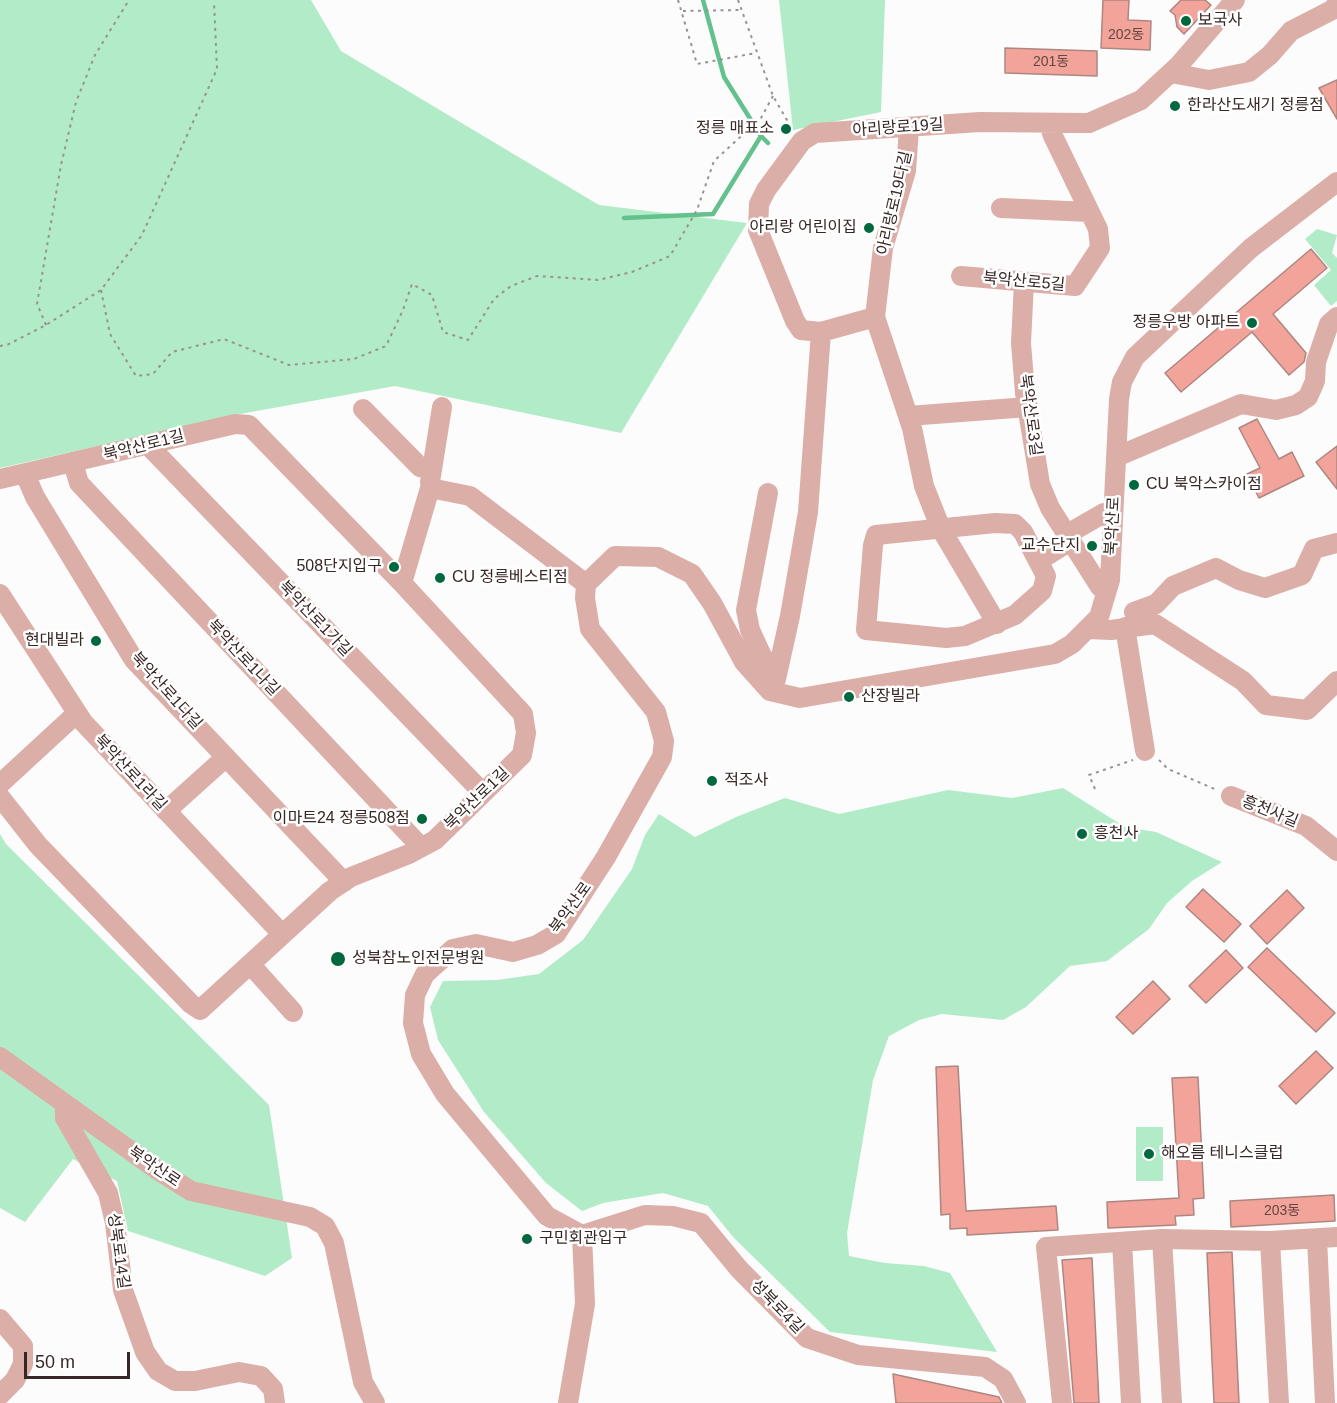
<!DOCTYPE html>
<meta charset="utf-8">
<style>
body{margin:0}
#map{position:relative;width:1337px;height:1403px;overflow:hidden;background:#fcfcfc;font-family:Arial,sans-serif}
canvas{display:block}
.scale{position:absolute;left:24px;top:1352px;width:106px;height:27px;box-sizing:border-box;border:3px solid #372725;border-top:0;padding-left:8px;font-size:18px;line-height:21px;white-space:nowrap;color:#372725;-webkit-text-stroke:4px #fff;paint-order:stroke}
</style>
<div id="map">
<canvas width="1337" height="1403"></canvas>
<div class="scale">50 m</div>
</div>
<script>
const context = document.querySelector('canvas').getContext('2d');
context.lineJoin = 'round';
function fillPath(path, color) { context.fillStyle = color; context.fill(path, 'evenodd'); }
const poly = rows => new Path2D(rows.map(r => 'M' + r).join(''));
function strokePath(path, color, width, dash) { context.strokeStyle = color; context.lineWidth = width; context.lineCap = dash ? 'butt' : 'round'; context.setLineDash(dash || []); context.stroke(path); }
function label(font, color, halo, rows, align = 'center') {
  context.font = font + ' Arial,"Noto Sans KR",sans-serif'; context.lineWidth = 5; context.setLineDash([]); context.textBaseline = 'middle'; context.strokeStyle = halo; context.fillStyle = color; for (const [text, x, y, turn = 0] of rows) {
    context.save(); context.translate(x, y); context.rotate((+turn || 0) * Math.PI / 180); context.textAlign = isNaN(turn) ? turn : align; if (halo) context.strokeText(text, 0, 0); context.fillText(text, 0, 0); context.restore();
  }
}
fillPath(poly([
 [0,0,311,0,341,51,599,205,747,223,621,433,395,386,240,414,0,468],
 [779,0,885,0,881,112,793,130],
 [1317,229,1337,235,1332,253,1337,258,1337,301,1331,306,1314,285,1331,270,1305,239],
 [1063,788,1125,827,1156,832,1222,862,1192,881,1167,903,1149,929,1107,961,1070,966,1026,1007,1003,1020,942,1014,919,1020,889,1036,873,1080,847,1233,849,1256,885,1263,924,1266,950,1273,997,1352,830,1332,734,1238,708,1206,663,1193,603,1203,582,1211,546,1183,484,1112,438,1040,430,1007,443,981,497,980,539,974,583,940,632,869,645,835,659,814,695,837,736,817,785,798,839,814,948,790,1012,798],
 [0,834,6,844,269,1105,292,1258,265,1276,128,1231,117,1181,73,1159,25,1222,0,1208],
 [1136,1127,1163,1127,1163,1181,1136,1181]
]), '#b2ebc8');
strokePath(poly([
 [703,0,724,77,761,136,768,143],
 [624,218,713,214,761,136]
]), '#62c18c', 4.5);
const building = poly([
 [1103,0,1129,0,1128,20,1151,21,1150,50,1101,48,1103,0],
 [1181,0,1205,0,1211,5,1184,34,1177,27,1175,15,1170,11,1181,0],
 [1005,48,1097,51,1097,76,1005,73,1005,48],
 [1337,80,1337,119,1319,88,1337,80],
 [1311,249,1327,268,1273,314,1306,353,1304,362,1289,375,1252,332,1181,392,1165,373,1311,249],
 [1257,419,1279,459,1292,452,1304,476,1259,498,1247,474,1260,468,1239,428,1257,419],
 [1337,446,1337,489,1316,462,1337,446],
 [1203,889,1241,924,1224,942,1186,907,1203,889],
 [1287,890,1304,908,1267,944,1250,926,1287,890],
 [1267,948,1335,1013,1316,1032,1248,967,1267,948],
 [1226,950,1243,968,1206,1003,1189,986,1226,950],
 [1153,981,1170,999,1133,1034,1116,1017,1153,981],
 [1316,1051,1333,1068,1296,1104,1279,1086,1316,1051],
 [958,1066,966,1211,1056,1206,1058,1230,967,1235,967,1228,950,1229,950,1214,941,1215,936,1067,958,1066],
 [1198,1077,1204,1198,1193,1199,1194,1215,1175,1216,1176,1225,1108,1228,1107,1202,1179,1198,1172,1078,1198,1077],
 [1334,1195,1335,1221,1231,1227,1230,1201,1334,1195],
 [1232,1252,1239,1403,1214,1403,1207,1253,1232,1252],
 [1092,1258,1099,1403,1074,1403,1062,1260,1092,1258],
 [893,1374,999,1397,1002,1403,896,1403,893,1374]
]);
fillPath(building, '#f3a49a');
strokePath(building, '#ae8681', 1.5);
strokePath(poly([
 [678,0,697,64,756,53],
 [738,0,773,96,791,127],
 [683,11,740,10],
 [101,290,110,334,136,376,153,374,172,352,224,339,289,365,354,359,386,346,403,310,412,284,432,295,443,332,468,340,494,299,511,286,537,276,598,280,632,272,670,256,697,210,714,161,761,118,773,96],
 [46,325,37,304,61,165,76,102,95,55,129,0],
 [0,346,7,345,46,325,101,290,142,235,217,69,214,2],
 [1159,760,1168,769,1217,790],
 [1095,789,1089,775,1133,760]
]), '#9a9291', 2, [3, 4.5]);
strokePath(poly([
 [1171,73,1209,80,1249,72,1270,55,1291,31,1332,10,1337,4],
 [909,128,906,171,883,248,875,317,912,428,924,486,941,529,997,624],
 [1001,208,1089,212],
 [961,276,1075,286,1100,248,1098,229,1053,136,1049,123],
 [1024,282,1021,343,1025,393,1040,484,1050,508,1100,587],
 [875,317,821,332,801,330,795,321,758,230,759,204,766,190,802,141,815,133,980,122,1089,123,1141,100,1179,65,1235,0],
 [363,409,420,467,432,470],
 [908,416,1028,407],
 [148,445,483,793],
 [1116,457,1241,404,1276,410,1296,405,1308,397,1315,381,1316,362,1329,324,1337,317],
 [73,463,79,483,421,847],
 [25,474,35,497,134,660,344,882],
 [0,479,235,424,249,425,402,583,430,488,470,496,586,584],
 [430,482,442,407],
 [768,493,746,610,750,630,761,654,769,667,777,674],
 [995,523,1015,524,1023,532,1046,576,1042,591,1015,615,965,636,946,638,866,630,873,545,876,535,995,523],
 [1040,560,1070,541,1071,532,1104,513,1113,513],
 [0,594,83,722,282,934],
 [1134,612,1156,604,1173,586,1216,568,1239,580,1265,588,1302,575,1314,549,1337,543],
 [1125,627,1145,751],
 [1087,629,1111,630,1155,624,1243,681,1266,705,1307,710,1337,681],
 [770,691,776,679,790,616,808,512,821,332],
 [0,784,77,713],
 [1231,796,1306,826,1337,851],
 [0,797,38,845,191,1004,200,1010,330,891,351,877,409,854,435,840,522,755,526,733,523,714,402,583],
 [166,811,226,757],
 [250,964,293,1012],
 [0,1057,156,1169,191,1191,310,1217,325,1226,334,1243,363,1382,375,1403],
 [65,1105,65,1118,108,1193,115,1223,123,1290,145,1352,158,1371,175,1381,195,1381,239,1372,261,1376,273,1389,275,1403],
 [582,1235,645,1215,673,1216,701,1223,739,1269,807,1338,858,1355,985,1367,1003,1379,1016,1403],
 [1162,1239,1172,1403],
 [1317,1239,1325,1403],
 [1270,1241,1279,1403],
 [1122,1242,1131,1403],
 [0,1319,23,1346,23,1364,15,1380,0,1395],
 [568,1403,585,1304,582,1235,547,1216,445,1094,421,1054,413,1023,415,995,425,974,453,949,476,944,513,952,537,945,556,934,606,857,662,757,664,741,656,712,590,629,585,598,586,584,615,556,658,557,692,574,712,603,744,662,770,691,800,698,1055,654,1072,644,1099,617,1110,580,1119,399,1122,382,1135,357,1251,248,1337,182],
 [1062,1403,1046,1247,1162,1239,1270,1241,1337,1237]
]), '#dbaea8', 20);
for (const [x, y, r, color] of [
 [1186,21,6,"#00683e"],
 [1175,106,6,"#00683e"],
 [786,129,6,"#00683e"],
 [869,228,6,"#00683e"],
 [1252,323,6,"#00683e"],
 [1134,485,6,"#00683e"],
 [1092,546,6,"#00683e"],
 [394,567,6,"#00683e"],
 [440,578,6,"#00683e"],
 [96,641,6,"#00683e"],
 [849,697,6,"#00683e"],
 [712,781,6,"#00683e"],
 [422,819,6,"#00683e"],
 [1082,834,6,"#00683e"],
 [338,959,8,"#00683e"],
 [1149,1154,6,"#00683e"],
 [527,1239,6,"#00683e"]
]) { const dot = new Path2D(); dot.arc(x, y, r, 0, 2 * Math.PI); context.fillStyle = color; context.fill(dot); strokePath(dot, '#fff', 2); }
label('14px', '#664642', null, [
 ["202동",1126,35],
 ["201동",1051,62],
 ["203동",1282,1211]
]);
label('16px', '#372725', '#fff', [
 ["보국사",1198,21],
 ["한라산도새기 정릉점",1187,106],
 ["정릉 매표소",774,129,"right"],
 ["아리랑 어린이집",857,228,"right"],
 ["정릉우방 아파트",1240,323,"right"],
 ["CU 북악스카이점",1146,485],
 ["교수단지",1080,546,"right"],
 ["508단지입구",382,567,"right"],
 ["CU 정릉베스티점",452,578],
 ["현대빌라",84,641,"right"],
 ["산장빌라",861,697],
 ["적조사",724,781],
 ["이마트24 정릉508점",410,819,"right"],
 ["흥천사",1094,834],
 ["성북참노인전문병원",352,959],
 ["해오름 테니스클럽",1161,1154],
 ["구민회관입구",539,1239]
], 'left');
label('16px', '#372725', '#fff', [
 ["아리랑로19길",898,128,-4],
 ["아리랑로19다길",895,203,-77],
 ["북악산로5길",1024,282,5],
 ["북악산로3길",1030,415,82],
 ["북악산로1길",144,446,-14],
 ["북악산로",1113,526,-87],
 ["북악산로1가길",315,619,46],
 ["북악산로1나길",243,658,47],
 ["북악산로1다길",166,691,48],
 ["북악산로1라길",130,773,47],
 ["북악산로1길",477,799,-44],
 ["흥천사길",1270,812,22],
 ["북악산로",571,908,-54],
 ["북악산로",154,1167,34],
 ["성북로14길",118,1251,82],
 ["성북로4길",777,1307,46]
]);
</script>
